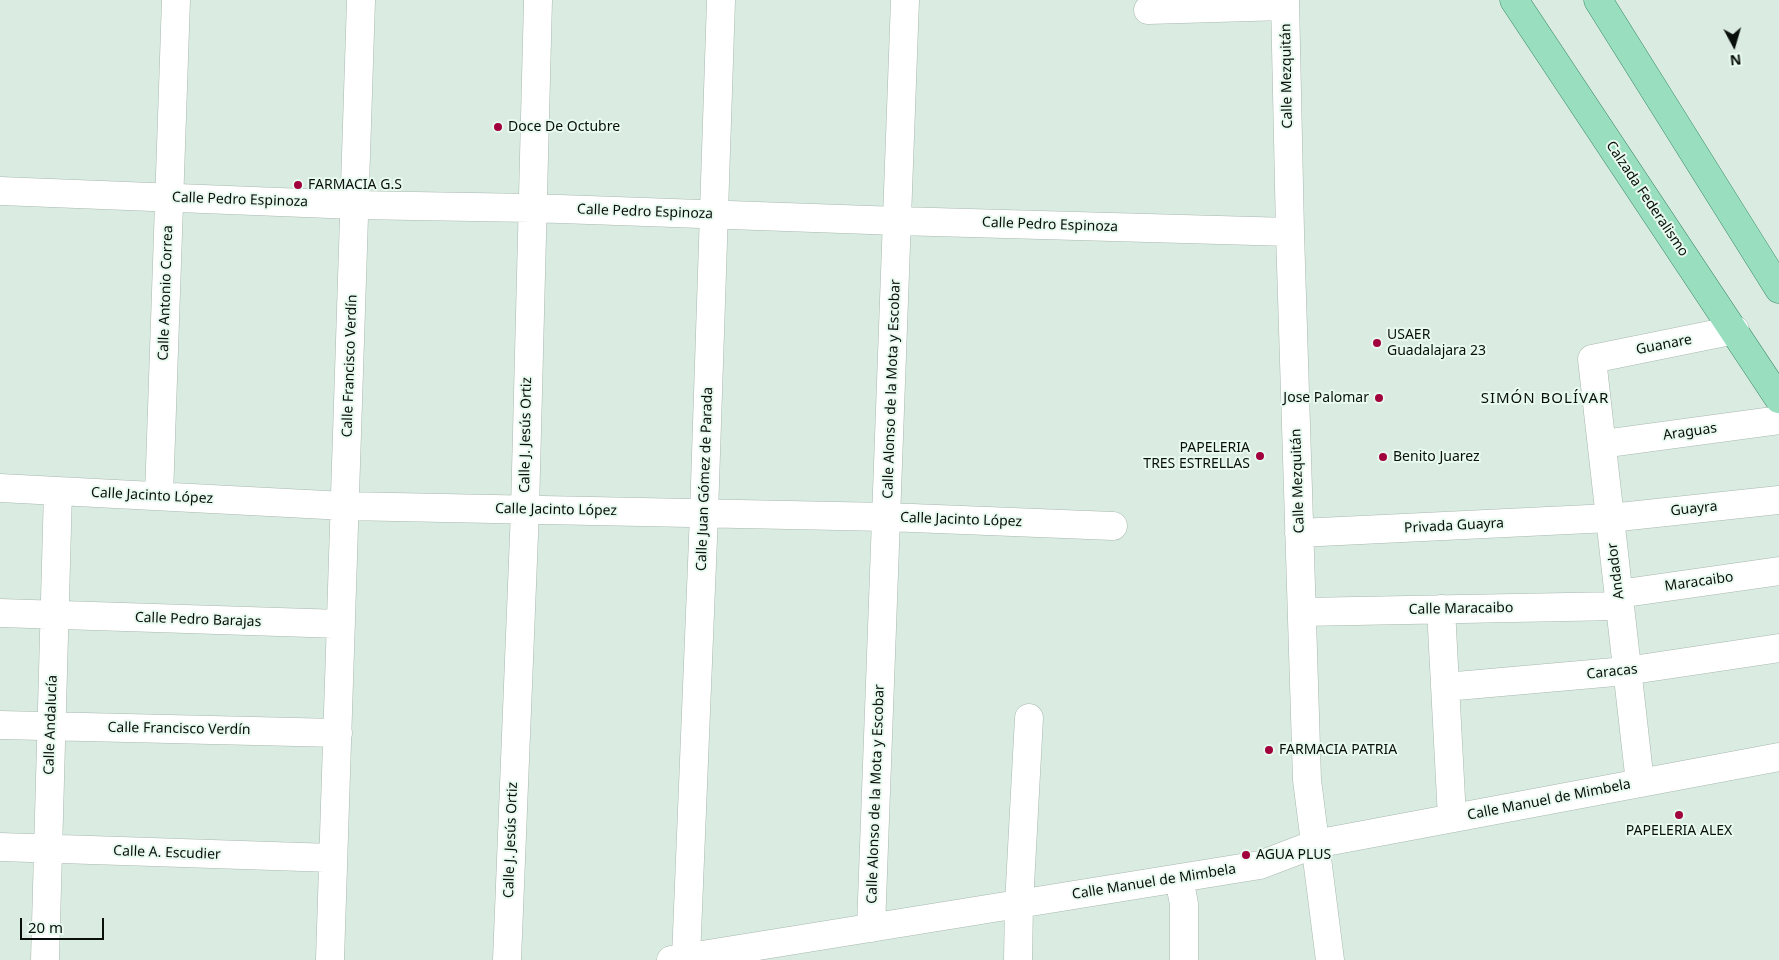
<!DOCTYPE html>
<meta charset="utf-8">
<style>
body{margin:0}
#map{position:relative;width:1779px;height:960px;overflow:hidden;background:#daece2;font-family:"Noto Sans",sans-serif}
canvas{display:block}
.north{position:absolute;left:1709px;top:20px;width:50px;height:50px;-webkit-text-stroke:4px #e8faef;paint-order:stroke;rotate:174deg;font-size:14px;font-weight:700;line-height:20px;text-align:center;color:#090f0b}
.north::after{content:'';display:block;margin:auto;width:18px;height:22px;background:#090f0b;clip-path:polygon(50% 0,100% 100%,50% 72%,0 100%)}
.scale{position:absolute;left:20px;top:918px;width:84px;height:22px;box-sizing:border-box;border:2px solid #090f0b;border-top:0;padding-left:6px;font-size:15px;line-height:18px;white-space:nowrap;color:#090f0b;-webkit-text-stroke:4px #e8faef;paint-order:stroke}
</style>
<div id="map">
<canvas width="1779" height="960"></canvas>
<div class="north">N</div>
<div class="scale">20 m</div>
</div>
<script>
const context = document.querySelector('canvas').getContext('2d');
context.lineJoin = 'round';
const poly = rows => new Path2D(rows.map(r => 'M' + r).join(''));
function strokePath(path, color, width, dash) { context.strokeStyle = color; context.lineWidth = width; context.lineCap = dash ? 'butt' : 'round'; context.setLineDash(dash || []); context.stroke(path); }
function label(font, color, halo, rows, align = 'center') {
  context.font = font + ' "Noto Sans",sans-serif'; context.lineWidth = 4; context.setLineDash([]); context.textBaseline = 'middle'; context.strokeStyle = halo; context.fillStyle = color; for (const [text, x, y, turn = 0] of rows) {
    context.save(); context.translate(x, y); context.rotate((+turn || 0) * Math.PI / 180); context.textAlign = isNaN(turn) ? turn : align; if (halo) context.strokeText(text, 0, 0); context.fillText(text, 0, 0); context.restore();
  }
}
const minor = poly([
 [1285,0,1290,232,1307,780,1330,960],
 [1148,10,1285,6],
 [0,191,355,205,532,208,898,221,1290,232],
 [1602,444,1779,420],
 [0,488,345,506,887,517,1113,526],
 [159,496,176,0],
 [1299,533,1610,518,1779,500],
 [1618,594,1779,571],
 [1441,609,1452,818],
 [1302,612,1620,606],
 [0,613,341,624],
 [1445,687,1626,671,1779,648],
 [0,725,338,733],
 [1640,783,1592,359,1735,330],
 [0,847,333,858],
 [1179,878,1184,904,1184,960],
 [871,928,905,0],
 [686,958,704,514,721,0],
 [45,960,58,491],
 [330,960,361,0],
 [507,960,525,510,538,0],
 [671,960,1260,865,1315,844,1779,757],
 [1018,960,1019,904,1029,718]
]);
const major = poly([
 [1514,0,1779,399],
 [1598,0,1779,289]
]);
strokePath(minor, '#a7b8ae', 29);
strokePath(major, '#3a8865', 29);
strokePath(minor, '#fff', 28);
strokePath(major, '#99dfbf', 28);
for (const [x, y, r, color] of [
 [498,127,5,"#a1013c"],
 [298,185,5,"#a1013c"],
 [1377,343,5,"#a1013c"],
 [1379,398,5,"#a1013c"],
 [1260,456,5,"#a1013c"],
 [1383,457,5,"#a1013c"],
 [1269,750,5,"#a1013c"],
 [1679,815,5,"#a1013c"],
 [1246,855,5,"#a1013c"]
]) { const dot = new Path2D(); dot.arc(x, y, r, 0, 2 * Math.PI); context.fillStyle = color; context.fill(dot); strokePath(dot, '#e8faef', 2); }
label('14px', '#090f0b', '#e8faef', [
 ["Calle Mezquitán",1287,76,-91],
 ["Calzada Federalismo",1647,199,56],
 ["Calle Pedro Espinoza",240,200,2],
 ["Calle Pedro Espinoza",645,212,2],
 ["Calle Pedro Espinoza",1050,225,2],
 ["Calle Antonio Correa",166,293,-88],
 ["Guanare",1664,345,-11],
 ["Calle Francisco Verdín",350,366,-88],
 ["Calle Alonso de la Mota y Escobar",892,389,-88],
 ["Araguas",1690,432,-8],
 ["Calle J. Jesús Ortiz",526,435,-89],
 ["Calle Juan Gómez de Parada",705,479,-88],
 ["Calle Mezquitán",1298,481,-92],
 ["Calle Jacinto López",152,496,3],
 ["Guayra",1694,509,-6],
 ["Calle Jacinto López",556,510,1],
 ["Calle Jacinto López",961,520,2],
 ["Privada Guayra",1454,526,-3],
 ["Andador",1616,571,-97],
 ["Maracaibo",1699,582,-8],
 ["Calle Maracaibo",1461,609,-1],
 ["Calle Pedro Barajas",198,620,2],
 ["Caracas",1612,672,-6],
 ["Calle Andalucía",51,725,-88],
 ["Calle Francisco Verdín",179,729,1],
 ["Calle Alonso de la Mota y Escobar",876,794,-88],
 ["Calle Manuel de Mimbela",1549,800,-11],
 ["Calle J. Jesús Ortiz",511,840,-88],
 ["Calle A. Escudier",167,853,2],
 ["Calle Manuel de Mimbela",1154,882,-9]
]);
label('14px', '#090f0b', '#e8faef', [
 ["Doce De Octubre",508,127],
 ["FARMACIA G.S",308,185],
 ["USAER",1387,335],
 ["Guadalajara 23",1387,351],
 ["Jose Palomar",1369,398,"right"],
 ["PAPELERIA",1250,448,"right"],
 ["TRES ESTRELLAS",1250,464,"right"],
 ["Benito Juarez",1393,457],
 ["FARMACIA PATRIA",1279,750],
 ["PAPELERIA ALEX",1679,831,"center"],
 ["AGUA PLUS",1256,855]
], 'left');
context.letterSpacing = '1px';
label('15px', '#090f0b', '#e8faef', [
 ["SIMÓN BOLÍVAR",1545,399]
]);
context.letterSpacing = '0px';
</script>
